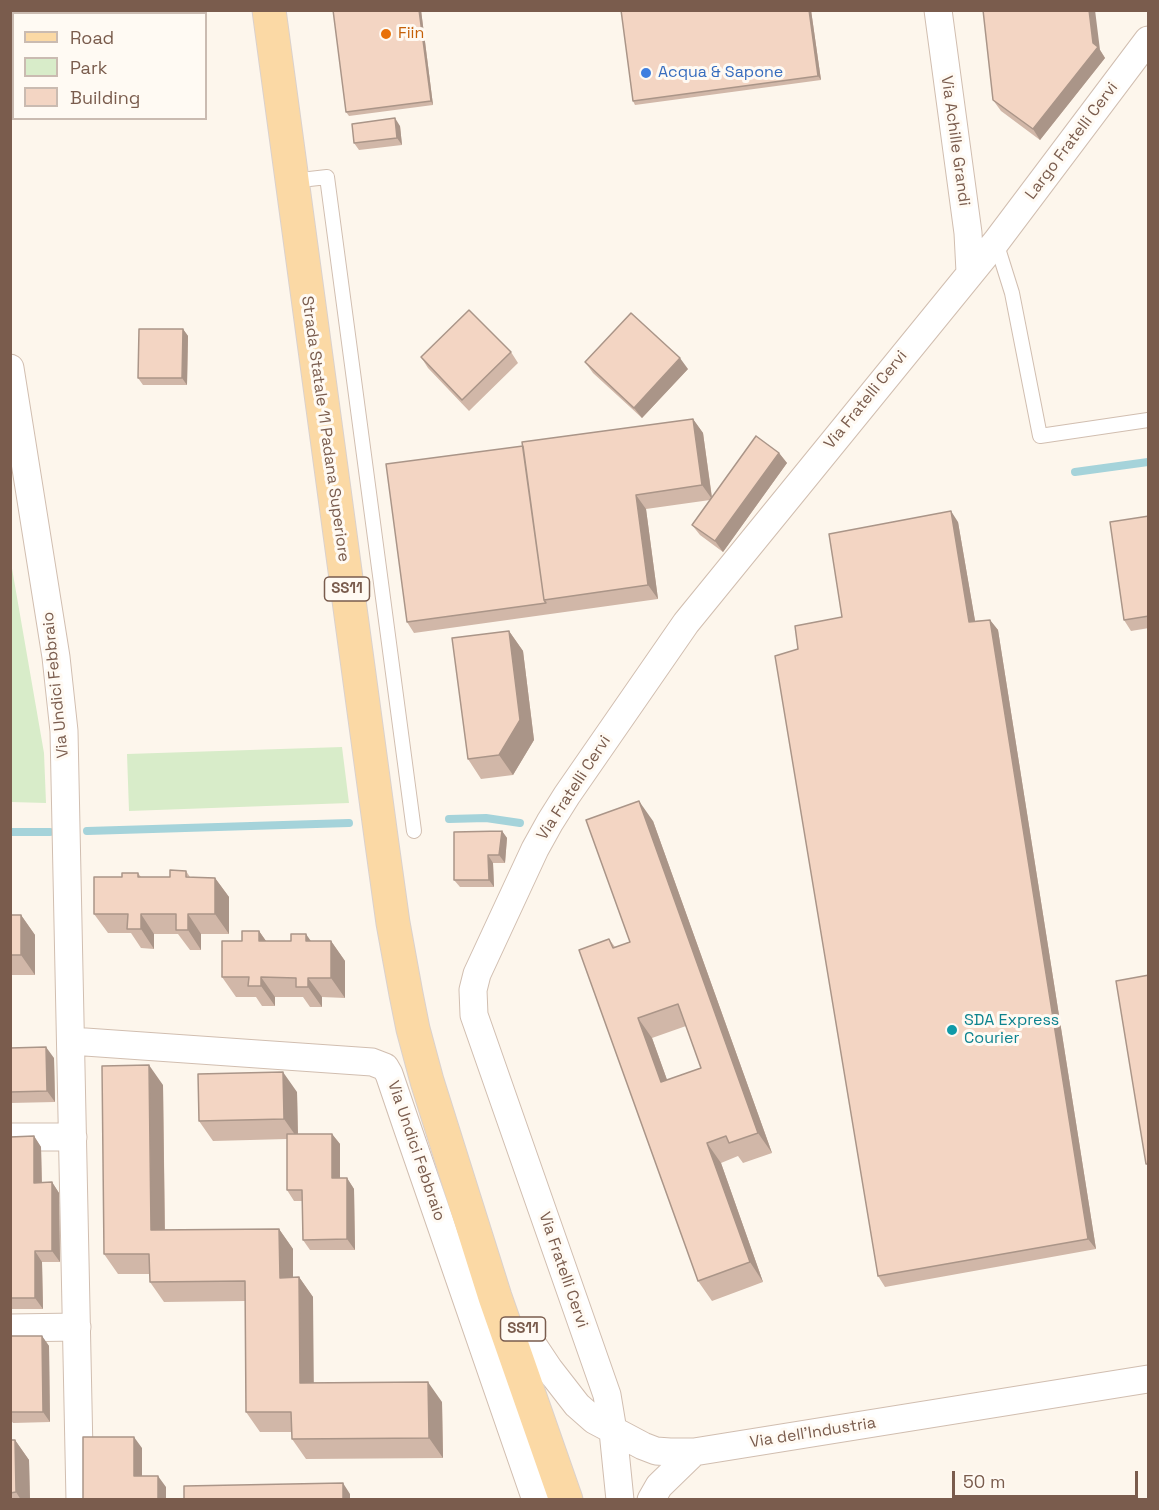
<!DOCTYPE html>
<style>
body{margin:0}
#map{position:relative;width:1159px;height:1510px;overflow:hidden;background:#fdf6ec;font-family:"Space Grotesk",sans-serif}
canvas{display:block}
.frame{position:absolute;inset:0;border:12px solid #7a5c4d;pointer-events:none}
.legend{position:absolute;left:12px;top:12px;width:195px;height:108px;box-sizing:border-box;background:#fffaf3;border:2px solid #cabbb1;margin:0;padding:8px 10px;list-style:none;font-size:18px;color:#7a5c4d}
.legend li{display:flex;align-items:center;gap:12px;height:30px}
.legend b{width:30px;border:2px solid #cabbb1}
.scale{position:absolute;left:952px;top:1471px;width:186px;height:27px;box-sizing:border-box;border:3px solid #7a5c4d;border-top:0;padding-left:8px;font-size:18px;line-height:21px;white-space:nowrap;color:#7a5c4d;-webkit-text-stroke:4px #fffaf3;paint-order:stroke}
</style>
<div id="map">
<canvas width="1159" height="1510"></canvas>
<div class="frame"></div>
<ul class="legend">
<li><b style="height:8px;background:#fbd9a5"></b>Road</li>
<li><b style="height:16px;background:#d8ecc9"></b>Park</li>
<li><b style="height:16px;background:#f3d5c3"></b>Building</li>
</ul>
<div class="scale">50 m</div>
</div>
<script>
const context = document.querySelector('canvas').getContext('2d');
context.lineJoin = 'round';
function fillPath(path, color) { context.fillStyle = color; context.fill(path, 'evenodd'); }
const poly = rows => new Path2D(rows.map(r => 'M' + r).join(''));
function strokePath(path, color, width, dash) { context.strokeStyle = color; context.lineWidth = width; context.lineCap = dash ? 'butt' : 'round'; context.setLineDash(dash || []); context.stroke(path); }
function label(font, color, halo, rows, align = 'center') {
  context.font = font + ' "Space Grotesk",sans-serif'; context.lineWidth = 6; context.setLineDash([]); context.textBaseline = 'middle'; context.strokeStyle = halo; context.fillStyle = color; for (const [text, x, y, turn = 0] of rows) {
    context.save(); context.translate(x, y); context.rotate((+turn || 0) * Math.PI / 180); context.textAlign = isNaN(turn) ? turn : align; if (halo) context.strokeText(text, 0, 0); context.fillText(text, 0, 0); context.restore();
  }
}
fillPath(poly([
 [10,557,44,753,46,803,11,802],
 [342,747,349,803,129,811,127,754]
]), '#d8ecc9');
strokePath(poly([
 [1075,472,1148,462],
 [449,819,486,818,520,823],
 [87,831,349,823],
 [10,832,50,832]
]), '#a5d3da', 8);
const lane = poly([
 [292,181,327,177,414,831],
 [996,242,1012,293,1040,436,1148,420]
]);
const street = poly([
 [938,10,968,233,970,272],
 [10,368,56,657,64,731,80,1500],
 [71,1041,372,1062,385,1067,389,1074,406,1124,536,1500],
 [10,1137,73,1137],
 [10,1328,77,1327],
 [525,1333,549,1369,577,1405,594,1420,643,1446,656,1451,670,1452,694,1452,1148,1379],
 [620,1500,613,1431,607,1395,474,1015,473,990,477,974,535,849,550,822,567,795,686,623,996,242,1148,40],
 [651,1500,659,1486,694,1452]
]);
const primary = poly([
 [269,10,382,844,393,923,406,994,413,1029,427,1081,495,1297,566,1500]
]);
strokePath(lane, '#d1beb0', 16);
strokePath(street, '#d1beb0', 29);
strokePath(primary, '#dad1cd', 35);
strokePath(lane, '#fff', 14);
strokePath(street, '#fff', 27);
strokePath(primary, '#fbd9a5', 33);
fillPath(poly([
 [421,10,433,105,349,116,346,112],
 [811,10,821,80,635,105,633,101],
 [1100,50,1105,58,1040,140,1001,111,993,100],
 [400,126,402,145,359,150,354,143],
 [183,329,188,336,187,385,143,385,138,378],
 [511,352,518,363,469,411,428,368,421,357],
 [585,362,688,369,642,418,593,373],
 [693,419,703,433,712,497,779,453,787,463,723,552,700,535,692,525,710,500,646,509,658,599,414,633,407,622,523,446],
 [1149,516,1149,628,1131,631,1124,620],
 [958,522,975,621,990,620,998,630,1096,1249,885,1287,878,1276,842,617],
 [509,631,523,651,534,740,513,775,481,779,468,759],
 [653,821,772,1153,743,1163,738,1156,721,1163,763,1282,712,1301,698,1281,609,939,615,947,630,942],
 [686,1026,701,1068,667,1080,652,1038],
 [502,831,507,838,505,863,493,863,494,887,460,887,454,880],
 [186,871,190,877,215,878,229,897,229,934,201,934,201,950,190,950,178,934,154,934,154,949,141,948,131,933,108,933,94,914,122,877,138,873,141,877,170,877],
 [10,915,21,915,35,935,35,975,10,975],
 [259,931,266,941,331,941,345,961,345,998,322,997,322,1007,310,1007,303,997,275,997,275,1006,262,1006,256,997,236,997,222,977,242,941],
 [10,1048,54,1058,55,1102,10,1103],
 [163,1085,165,1230,279,1229,293,1249,293,1277,299,1277,313,1297,313,1383,442,1402,443,1458,306,1459,292,1439,292,1432,260,1432,246,1412,245,1301,164,1302,150,1282,150,1274,118,1274,104,1254],
 [297,1092,298,1134,332,1134,340,1144,340,1178,347,1178,354,1189,355,1250,310,1250,303,1240,302,1201,294,1201,287,1190,287,1139,213,1141,199,1121],
 [34,1136,41,1147,42,1182,52,1182,59,1193,60,1262,42,1262,43,1309,10,1309,10,1137],
 [10,1336,42,1336,49,1346,50,1422,13,1423,10,1419],
 [10,1440,15,1440,29,1460,30,1500,10,1500]
]), '#d1b7a8');
fillPath(poly([
 [419,10,421,10,433,105,431,101],
 [809,10,811,10,821,80,818,76],
 [1089,10,1095,10,1100,50,1105,58,1040,140,1033,129,1093,43],
 [395,118,400,126,402,145,397,138],
 [183,329,188,336,187,385,182,378],
 [680,358,688,369,642,418,634,408],
 [693,419,703,433,712,499,702,485],
 [779,453,787,463,723,552,715,541],
 [636,495,646,509,658,599,648,585],
 [951,511,958,522,977,632,969,622],
 [990,620,998,630,1096,1249,1088,1239],
 [509,631,523,651,534,740,513,775,499,755],
 [639,801,653,821,772,1153,758,1133],
 [502,831,507,838,505,863,499,855],
 [488,855,493,863,494,887,489,880],
 [215,878,229,897,229,934,215,914],
 [141,914,154,934,154,949,141,929],
 [188,914,201,934,201,950,188,930],
 [21,915,35,935,35,975,21,955],
 [259,931,273,951,259,941],
 [306,934,320,954,306,941],
 [331,941,345,961,345,998,331,978],
 [261,977,275,997,275,1006,261,986],
 [308,978,322,997,322,1007,308,987],
 [638,1018,652,1038,675,1102,661,1082],
 [46,1047,54,1058,55,1102,47,1091],
 [149,1065,163,1085,165,1250,151,1230],
 [283,1072,297,1092,298,1139,284,1119],
 [332,1134,340,1144,340,1189,332,1178],
 [34,1136,41,1147,42,1193,34,1183],
 [707,1143,721,1163,763,1282,750,1262],
 [347,1178,354,1189,355,1250,347,1239],
 [52,1182,59,1193,60,1262,52,1251],
 [279,1229,293,1249,293,1297,280,1278],
 [35,1251,42,1262,43,1309,35,1298],
 [299,1277,313,1297,314,1403,300,1383],
 [42,1336,49,1346,50,1422,43,1412],
 [428,1382,442,1402,443,1458,429,1438],
 [134,1437,142,1448,142,1487,134,1476],
 [15,1440,29,1460,30,1500,21,1500,16,1492],
 [158,1476,166,1487,166,1500,158,1500],
 [343,1483,350,1494,350,1500,343,1500]
]), '#aa9588');
const building = poly([
 [333,10,419,10,431,101,346,112,333,10],
 [621,10,809,10,818,76,633,101,621,10],
 [983,10,1089,10,1093,43,1098,47,1033,129,993,100,983,10],
 [395,118,397,138,354,143,352,124,395,118],
 [469,310,511,352,462,400,421,357,469,310],
 [631,313,680,358,634,408,585,362,631,313],
 [139,329,183,329,182,378,138,378,139,329],
 [693,419,702,485,636,495,648,585,544,600,522,442,693,419],
 [756,436,779,453,715,541,692,525,756,436],
 [523,446,544,600,546,603,407,622,386,464,523,446],
 [951,511,969,622,990,620,1088,1239,878,1276,775,656,798,649,795,626,842,617,829,534,951,511],
 [1149,516,1149,616,1124,620,1110,522,1149,516],
 [509,631,520,720,499,755,468,759,452,638,509,631],
 [639,801,758,1133,729,1143,726,1136,707,1143,750,1262,698,1281,579,950,609,939,613,948,630,942,586,820,639,801],
 [678,1004,701,1068,661,1082,638,1018,678,1004],
 [502,831,499,855,488,855,489,880,454,880,454,832,502,831],
 [170,870,186,871,186,877,215,878,215,914,188,914,188,930,176,930,176,914,141,914,141,929,127,929,128,914,94,914,94,877,122,877,122,873,138,873,138,877,170,877,170,870],
 [10,915,21,915,21,955,10,955,10,915],
 [242,931,259,931,259,941,291,941,291,934,306,934,306,941,331,941,331,978,308,978,308,987,296,987,296,978,261,977,261,986,248,986,249,977,222,977,222,941,242,941,242,931],
 [1149,975,1149,1164,1146,1164,1116,981,1149,975],
 [46,1047,47,1091,10,1092,10,1048,46,1047],
 [149,1065,151,1230,279,1229,280,1278,299,1277,300,1383,428,1382,429,1438,292,1439,291,1412,246,1412,245,1281,150,1282,149,1254,104,1254,102,1066,149,1065],
 [283,1072,284,1119,199,1121,198,1074,283,1072],
 [287,1134,332,1134,332,1178,347,1178,347,1239,303,1240,302,1190,287,1190,287,1134],
 [34,1136,34,1183,52,1182,52,1251,35,1251,35,1298,10,1298,10,1137,34,1136],
 [10,1336,42,1336,43,1412,10,1412,10,1336],
 [83,1437,134,1437,134,1476,158,1476,158,1500,83,1500,83,1437],
 [10,1440,15,1440,16,1492,10,1493,10,1440],
 [343,1483,343,1500,184,1500,184,1486,343,1483]
]);
fillPath(building, '#f3d5c3');
strokePath(building, '#aa9588', 1.5);
for (const [x, y, r, color] of [
 [386,34,6,"#e8710a"],
 [646,73,6,"#3f7fe0"],
 [952,1030,6,"#0f9aa8"]
]) { const dot = new Path2D(); dot.arc(x, y, r, 0, 2 * Math.PI); context.fillStyle = color; context.fill(dot); strokePath(dot, '#fffaf3', 2); }
for (const [x, y, w] of [
 [347,589,45],
 [523,1329,45]
]) { const box = new Path2D(); box.roundRect(x - w / 2, y - 12, w, 24, 4.5); context.fillStyle = '#fffaf3'; context.fill(box); strokePath(box, '#7a5c4d', 1.5); }
label('bold 15px', '#7a5c4d', null, [
 ["SS11",347,589],
 ["SS11",523,1329]
]);
label('16px', '#c56008', '#fffaf3', [
 ["Fiin",398,34]
], 'left');
label('16px', '#366cbe', '#fffaf3', [
 ["Acqua & Sapone",658,73]
], 'left');
label('16px', '#7a5c4d', '#fffaf3', [
 ["Via Achille Grandi",955,141,82],
 ["Largo Fratelli Cervi",1072,141,-53],
 ["Via Fratelli Cervi",866,400,-51],
 ["Strada Statale 11 Padana Superiore",325,429,82],
 ["Via Undici Febbraio",56,685,-96],
 ["Via Fratelli Cervi",574,788,-57],
 ["Via Undici Febbraio",416,1151,71],
 ["Via Fratelli Cervi",563,1270,71],
 ["Via dell'Industria",813,1433,-9]
]);
label('16px', '#0d838f', '#fffaf3', [
 ["SDA Express",964,1021],
 ["Courier",964,1039]
], 'left');
</script>
